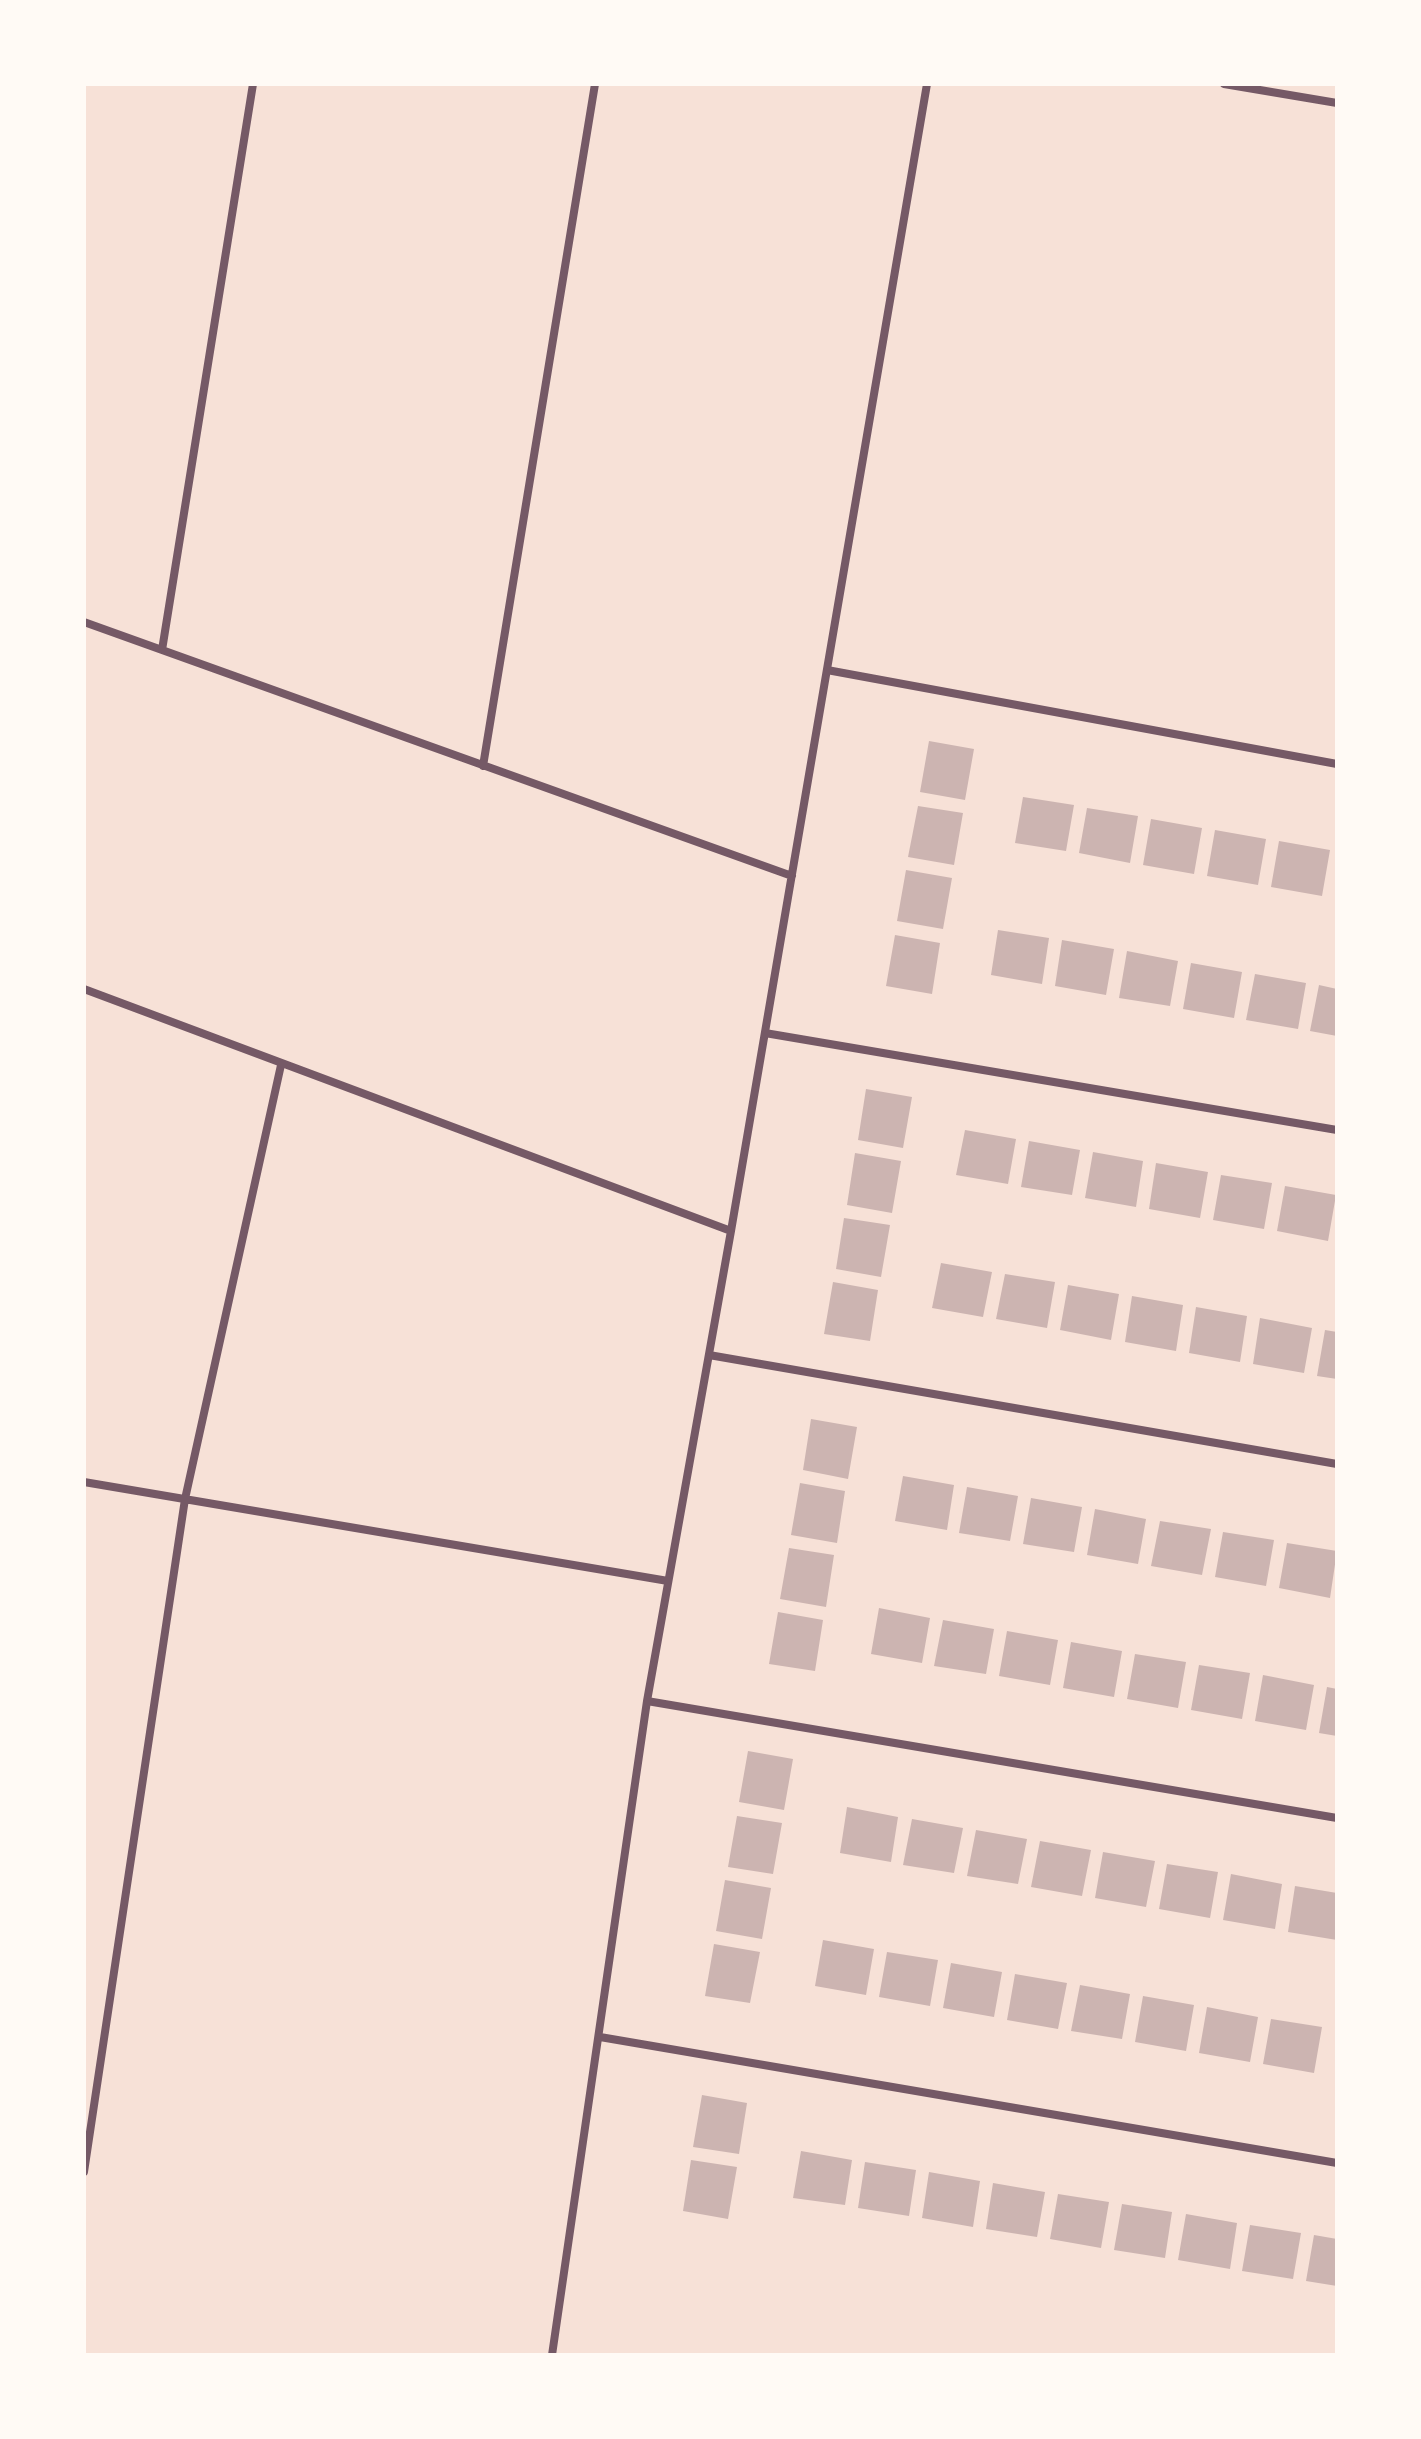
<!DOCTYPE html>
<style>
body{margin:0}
#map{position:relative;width:1421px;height:2439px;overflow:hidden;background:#f7e1d7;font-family:Merriweather,serif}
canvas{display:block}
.frame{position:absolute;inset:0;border:86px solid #fffaf5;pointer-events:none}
</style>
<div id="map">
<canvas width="1421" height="2439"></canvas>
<div class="frame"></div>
</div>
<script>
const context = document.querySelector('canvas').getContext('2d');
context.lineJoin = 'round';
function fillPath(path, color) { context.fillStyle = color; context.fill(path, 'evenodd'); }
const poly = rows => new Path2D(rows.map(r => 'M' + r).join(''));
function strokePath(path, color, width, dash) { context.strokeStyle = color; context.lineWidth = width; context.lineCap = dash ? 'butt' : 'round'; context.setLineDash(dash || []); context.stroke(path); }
fillPath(poly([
 [929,741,974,749,965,800,920,792],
 [1023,797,1074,805,1066,851,1015,843],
 [918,806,963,813,954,865,908,857],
 [1087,808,1138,816,1130,863,1079,853],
 [1151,819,1202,828,1194,874,1143,865],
 [1215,830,1266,839,1258,885,1207,876],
 [1279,841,1330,850,1322,896,1271,887],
 [906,870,952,878,943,929,897,921],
 [998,930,1049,938,1042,984,991,975],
 [895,935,940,943,932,994,886,986],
 [1062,940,1114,949,1106,995,1055,986],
 [1127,951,1178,961,1170,1006,1119,998],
 [1191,963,1242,972,1234,1018,1183,1009],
 [1255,974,1306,983,1298,1029,1246,1020],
 [1319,985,1337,989,1337,1036,1310,1031],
 [866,1089,912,1097,903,1148,858,1140],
 [965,1130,1016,1139,1008,1184,956,1175],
 [1029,1141,1080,1150,1072,1195,1021,1187],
 [1093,1152,1143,1161,1136,1207,1085,1198],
 [855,1153,901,1161,892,1213,847,1205],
 [1156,1163,1208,1172,1200,1218,1149,1209],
 [1221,1175,1272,1183,1264,1229,1213,1220],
 [1285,1186,1336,1195,1328,1241,1277,1231],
 [844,1218,890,1225,881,1277,836,1269],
 [941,1263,992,1272,983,1317,932,1308],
 [1005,1274,1055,1282,1047,1328,996,1319],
 [833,1282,878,1290,870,1341,824,1334],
 [1068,1285,1119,1294,1111,1340,1060,1330],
 [1132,1296,1183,1305,1176,1351,1125,1342],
 [1196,1307,1247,1316,1240,1362,1189,1353],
 [1260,1318,1312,1328,1304,1373,1253,1364],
 [1325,1330,1337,1332,1337,1379,1317,1376],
 [811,1419,857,1427,848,1479,803,1470],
 [903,1476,954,1485,947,1530,895,1521],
 [800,1483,845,1491,837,1543,791,1535],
 [967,1487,1018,1496,1010,1541,959,1533],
 [1031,1498,1082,1507,1074,1552,1023,1544],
 [1095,1509,1146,1519,1138,1564,1087,1555],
 [1160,1521,1211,1529,1202,1575,1151,1566],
 [1223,1532,1274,1540,1266,1586,1215,1577],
 [1287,1543,1337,1551,1330,1598,1279,1588],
 [789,1548,834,1555,826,1607,780,1599],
 [879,1608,930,1618,922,1663,871,1654],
 [778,1612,823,1620,815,1671,769,1664],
 [943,1620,994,1629,986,1674,934,1666],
 [1007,1631,1058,1640,1050,1685,999,1676],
 [1071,1642,1122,1651,1114,1697,1063,1688],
 [1135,1654,1186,1662,1178,1708,1127,1699],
 [1199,1665,1250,1673,1242,1719,1191,1710],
 [1263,1675,1314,1685,1306,1730,1255,1721],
 [1327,1687,1337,1689,1337,1736,1319,1733],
 [748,1751,793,1759,784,1810,739,1802],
 [847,1807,898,1817,891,1862,840,1853],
 [737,1816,782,1823,773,1874,728,1867],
 [912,1819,963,1828,954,1873,903,1865],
 [976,1830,1027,1839,1018,1884,967,1876],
 [1040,1841,1091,1850,1082,1896,1031,1887],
 [1103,1852,1155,1861,1146,1907,1095,1898],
 [1167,1864,1218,1872,1210,1918,1159,1909],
 [1231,1874,1282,1884,1275,1929,1223,1920],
 [725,1880,771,1888,762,1939,716,1931],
 [1295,1886,1337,1893,1337,1940,1288,1932],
 [823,1940,874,1949,866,1995,815,1986],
 [714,1944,760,1952,750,2003,705,1996],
 [887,1952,938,1960,930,2006,879,1997],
 [951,1963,1002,1972,994,2017,943,2008],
 [1015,1974,1067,1983,1058,2029,1007,2020],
 [1080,1985,1130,1994,1122,2039,1071,2031],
 [1143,1996,1194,2005,1186,2051,1135,2042],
 [1207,2007,1258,2017,1250,2062,1199,2053],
 [1271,2019,1322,2027,1314,2073,1263,2064],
 [702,2095,747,2103,739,2154,693,2147],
 [801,2151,852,2160,845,2205,793,2198],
 [691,2160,737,2167,728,2219,683,2211],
 [865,2162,916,2170,909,2216,858,2208],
 [929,2172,980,2181,973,2227,922,2218],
 [993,2183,1045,2192,1037,2237,986,2229],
 [1058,2194,1109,2202,1101,2248,1050,2239],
 [1122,2204,1172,2212,1165,2258,1114,2250],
 [1186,2214,1237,2223,1230,2269,1178,2260],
 [1250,2225,1301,2233,1293,2279,1242,2271],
 [1314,2235,1337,2239,1337,2286,1306,2281]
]), '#ccb4b1');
strokePath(poly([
 [1224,84,1337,103],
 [84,622,792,876],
 [162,650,253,84],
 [827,670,1337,764],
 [483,766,595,84],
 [84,989,731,1231],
 [765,1033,1337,1130],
 [709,1355,1337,1464],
 [84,1482,668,1581],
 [647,1701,1337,1818],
 [600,2037,1337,2163],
 [84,2172,185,1499,281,1065],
 [552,2355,647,1701,731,1231,927,84]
]), '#755966', 8);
</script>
